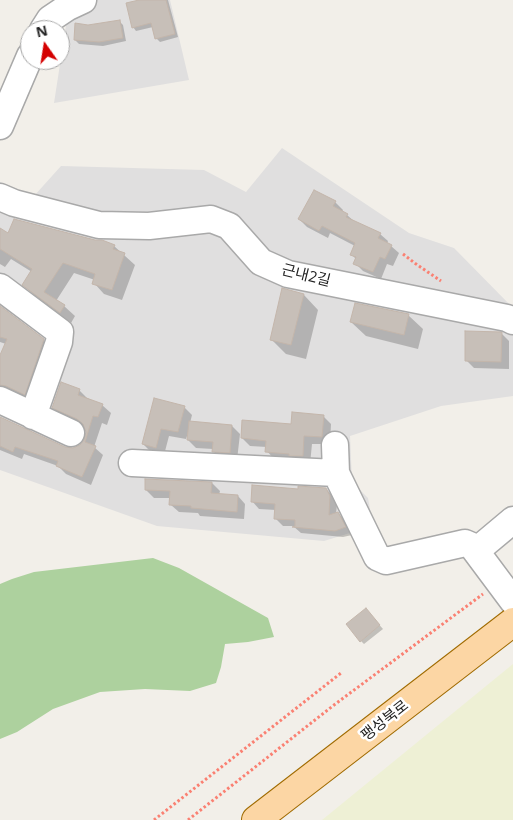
<!DOCTYPE html>
<meta charset="utf-8">
<style>
body{margin:0}
#map{position:relative;width:513px;height:820px;overflow:hidden;background:#f2efe9;font-family:"Open Sans",sans-serif}
canvas{display:block}
.north{position:absolute;left:20px;top:20px;width:50px;height:50px;box-sizing:border-box;background:#fff;border:1px solid #a7a7a7;border-radius:50%;rotate:347deg;font-size:14px;font-weight:700;line-height:20px;text-align:center;color:#222}
.north::after{content:'';display:block;margin:auto;width:18px;height:22px;background:#d40000;clip-path:polygon(50% 0,100% 100%,50% 72%,0 100%)}
</style>
<div id="map">
<canvas width="513" height="820"></canvas>
<div class="north">N</div>
</div>
<script>
const context = document.querySelector('canvas').getContext('2d');
context.lineJoin = 'round';
function fillPath(path, color) { context.fillStyle = color; context.fill(path, 'evenodd'); }
const poly = rows => new Path2D(rows.map(r => 'M' + r).join(''));
function strokePath(path, color, width, dash) { context.strokeStyle = color; context.lineWidth = width; context.lineCap = dash ? 'butt' : 'round'; context.setLineDash(dash || []); context.stroke(path); }
function label(font, color, halo, rows, align = 'center') {
  context.font = font + ' "Open Sans","Noto Sans KR",sans-serif'; context.lineWidth = 5; context.setLineDash([]); context.textBaseline = 'middle'; context.strokeStyle = halo; context.fillStyle = color; for (const [text, x, y, turn = 0] of rows) {
    context.save(); context.translate(x, y); context.rotate((+turn || 0) * Math.PI / 180); context.textAlign = isNaN(turn) ? turn : align; if (halo) context.strokeText(text, 0, 0); context.fillText(text, 0, 0); context.restore();
  }
}
fillPath(poly([
 [57,0,170,0,189,80,54,103,67,19],
 [282,148,409,233,454,248,513,308,513,396,441,406,350,436,352,482,368,498,373,526,324,541,157,526,0,470,0,182,34,196,61,166,204,170,246,192]
]), '#e0dfdf');
fillPath(poly([
 [513,664,513,820,322,820]
]), '#eef0d5');
fillPath(poly([
 [153,558,179,568,268,618,274,637,248,642,225,644,221,667,216,683,190,691,145,689,100,692,53,709,17,732,0,739,0,584,12,579,34,572]
]), '#add19e');
fillPath(poly([
 [144,0,168,0,178,37,160,42,156,38,153,27,136,31,133,27],
 [119,21,123,25,126,41,103,46,79,44,75,40,88,26],
 [335,202,343,210,342,212,347,215,355,222,380,234,388,241,387,244,391,246,399,253,393,266,387,264,381,279,363,271,355,263,356,259,351,254,355,246,330,233,328,238,307,227,299,219],
 [0,229,9,235,114,246,135,265,122,300,104,294,94,283,95,280,74,273,56,301,64,306,75,316,71,323,34,295,24,285,32,272,11,259,5,267,0,264],
 [304,295,318,310,306,359,286,354,271,339],
 [0,308,43,340,52,348,33,402,0,396,0,359,6,344,0,342],
 [408,315,423,329,418,349,366,336,351,322],
 [501,333,509,341,509,369,474,368,466,360],
 [79,390,87,398,102,405,111,413,107,425,102,423,94,447,103,455,91,485,66,474,58,466,24,454,22,459,0,450,0,418,64,448,72,449,81,446,86,439,87,431,85,427,62,416,53,407],
 [184,407,192,415,190,423,232,426,240,434,237,460,221,459,213,451,213,449,196,448,188,440,189,433,188,433,186,439,169,436,164,455,151,452,143,444],
 [323,416,331,424,330,444,312,444,310,464,274,459,267,451,267,447,250,446,242,438],
 [146,480,212,483,220,491,219,495,238,496,245,504,244,519,200,516,198,513,179,512,171,505,171,498,154,498,146,490],
 [326,489,333,496,337,504,336,514,338,513,345,521,352,535,343,537,301,533,293,526,283,526,275,518,276,510,259,509,252,501,299,490],
 [369,613,383,629,364,644,361,641]
]), '#0003');
const building = poly([
 [139,0,166,0,175,34,155,39,151,23,132,28,126,3,139,0],
 [120,20,123,38,99,42,74,40,75,23,88,25,120,20],
 [314,190,336,201,333,206,348,214,346,217,381,233,378,238,392,245,385,259,380,257,373,272,353,264,356,257,350,255,355,243,322,226,319,231,298,219,314,190],
 [14,219,95,240,102,240,115,245,113,249,125,253,112,290,92,284,95,274,63,263,44,292,65,305,60,313,22,285,32,269,0,249,0,228,8,233,14,219],
 [282,288,304,294,291,345,270,340,282,288],
 [355,303,409,314,404,335,350,322,355,303],
 [0,306,44,339,25,395,6,386,0,385,0,355,7,339,0,337,0,306],
 [465,331,502,332,501,362,465,361,465,331],
 [61,382,80,389,78,395,103,404,98,417,93,416,85,442,96,446,82,477,56,466,58,461,15,447,13,452,0,446,0,417,65,447,73,448,80,445,84,440,86,432,83,424,77,419,52,408,61,382],
 [154,398,185,406,178,432,161,429,156,448,142,444,154,398],
 [292,412,324,415,322,437,304,436,303,456,289,456,289,454,265,452,266,441,241,438,242,420,291,424,292,412],
 [189,421,232,425,230,453,212,452,213,442,187,440,189,421],
 [145,479,212,482,211,493,238,495,237,512,191,508,191,506,169,505,170,491,145,490,145,479],
 [252,485,298,489,298,486,326,488,330,496,329,515,338,512,346,527,335,531,292,527,295,526,295,520,274,519,275,504,251,502,252,485],
 [366,608,380,625,360,642,346,624,366,608]
]);
fillPath(building, '#c7bfb8');
strokePath(building, '#c4b6ab', 1);
const minor = poly([
 [43,30,50,19,68,7,83,0],
 [0,126,30,56],
 [0,197,14,203,99,225,149,226,211,219,229,226,261,262,288,274,507,318,513,321],
 [0,287,60,332,59,342,33,416],
 [0,400,71,433],
 [335,445,336,473],
 [132,463,336,473,377,557,386,561,465,543,472,546,513,601],
 [476,551,513,520]
]);
const major = poly([
 [256,820,513,622]
]);
strokePath(minor, '#a9a9a9', 29);
strokePath(major, '#a06b00', 30);
strokePath(poly([
 [403,254,416,264,441,281],
 [154,820,341,673],
 [188,820,334,705,483,594]
]), '#fa8072', 3, [2.5, 2.5]);
strokePath(minor, '#fff', 26);
strokePath(major, '#fcd6a4', 28);
label('15px', '#222', '#fff', [
 ["근내2길",306,276,14],
 ["팽성북로",385,721,-38]
]);
</script>
